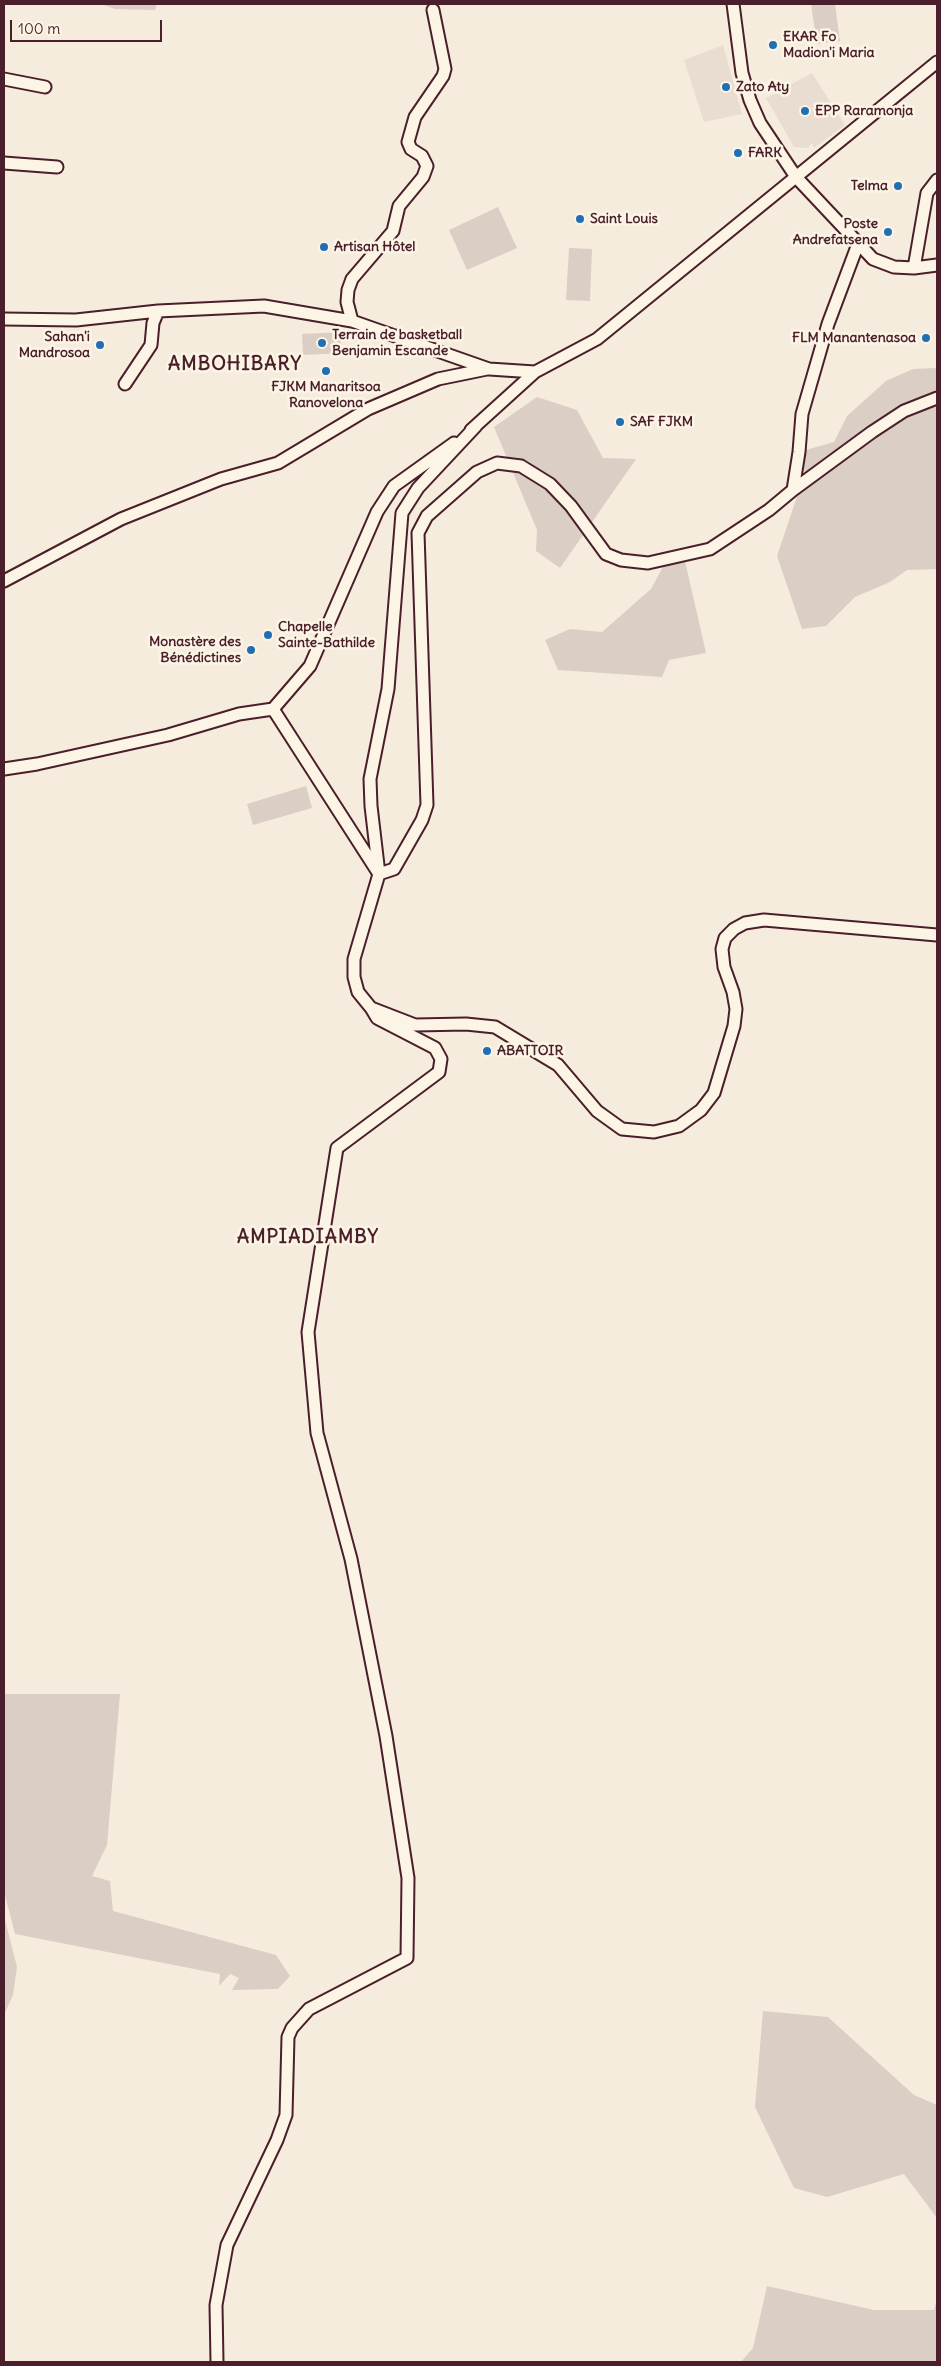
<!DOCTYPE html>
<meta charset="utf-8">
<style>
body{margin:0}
#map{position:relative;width:941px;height:2366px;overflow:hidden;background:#f5ecde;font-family:Delius,sans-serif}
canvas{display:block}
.frame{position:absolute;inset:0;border:5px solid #4a1f2b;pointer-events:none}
.scale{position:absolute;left:10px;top:20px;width:152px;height:22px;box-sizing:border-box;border:2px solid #4a1f2b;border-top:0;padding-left:6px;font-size:15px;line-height:18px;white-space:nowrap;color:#4a1f2b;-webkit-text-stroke:4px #fcf5e5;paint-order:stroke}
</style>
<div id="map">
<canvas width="941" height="2366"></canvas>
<div class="frame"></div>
<div class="scale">100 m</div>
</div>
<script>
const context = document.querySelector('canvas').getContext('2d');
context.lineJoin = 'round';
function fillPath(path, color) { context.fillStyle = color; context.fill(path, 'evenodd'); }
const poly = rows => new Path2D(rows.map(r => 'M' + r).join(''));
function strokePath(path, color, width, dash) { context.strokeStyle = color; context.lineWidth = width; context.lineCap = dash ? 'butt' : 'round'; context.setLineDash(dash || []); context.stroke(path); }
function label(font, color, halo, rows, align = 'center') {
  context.font = font + ' Delius,sans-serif'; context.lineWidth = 5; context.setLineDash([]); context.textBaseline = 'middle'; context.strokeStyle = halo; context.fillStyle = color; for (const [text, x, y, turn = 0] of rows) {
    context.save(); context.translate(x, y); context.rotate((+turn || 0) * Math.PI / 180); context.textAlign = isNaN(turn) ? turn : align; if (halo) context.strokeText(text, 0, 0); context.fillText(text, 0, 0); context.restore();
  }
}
fillPath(poly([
 [723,45,742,114,704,122,684,60],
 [812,73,845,125,814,148,812,143,808,148,794,147,766,98]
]), '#e8ddd0');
fillPath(poly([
 [101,4,157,4,155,10,115,9],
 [811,4,835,4,840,41,817,44],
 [498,207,517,248,467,270,449,230],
 [569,248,592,249,590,301,566,300],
 [341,332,341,353,303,355,302,334],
 [937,368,937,569,907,570,890,582,855,597,826,626,802,629,777,556,805,473,799,452,834,442,847,416,886,381,913,369],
 [537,397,577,410,603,458,636,459,560,568,536,551,537,530,494,427],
 [685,561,706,653,669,660,662,677,558,670,545,640,570,629,602,632,651,589,665,563],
 [306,786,312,808,253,825,247,804],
 [4,1694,120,1694,107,1845,92,1876,110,1881,113,1911,276,1955,290,1976,278,1989,232,1990,239,1978,230,1974,219,1986,220,1974,15,1934,4,1891],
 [4,1916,17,1967,13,1995,4,2015],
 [763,2011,828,2017,914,2095,937,2105,937,2218,904,2174,827,2197,794,2188,755,2107],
 [767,2286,874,2310,934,2310,937,2299,937,2362,741,2362,753,2348]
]), '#dbcec4');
const minor = poly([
 [733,4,742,73,750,100,760,123,796,177,873,259,894,267,914,268,937,265],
 [4,79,45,87],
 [4,163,57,167],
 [914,268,927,193,937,180],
 [4,319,76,320,158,311,264,306,352,321,489,369,535,372],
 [352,321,347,302,348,290,352,279,393,231,399,206,423,177,427,166,422,156,411,149,408,142,415,117,443,76,445,69,433,10],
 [125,384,151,345,153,323,158,311],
 [476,426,418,488,402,513,388,689,370,779,371,806,379,874,354,959,354,977,358,992,371,1008,415,1025,466,1024,495,1027,558,1065,597,1111,622,1129,654,1132,679,1126,701,1110,714,1093,734,1026,736,1009,733,992,724,967,722,949,725,938,734,929,745,923,764,920,937,935],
 [471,430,535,372,597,339,937,62],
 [793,490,799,452,802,414,828,324,858,244],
 [4,581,121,519,221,479,278,463,368,409,438,379,487,369],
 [273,709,379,874,394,869,422,820,427,805,418,533,427,516,477,472,497,463,521,466,550,484,571,506,606,554,621,560,648,563,710,549,769,510,793,490,872,432,904,411,937,398],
 [4,769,37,764,168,735,239,714,273,709,310,666,377,512,394,486,454,443],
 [217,2362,216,2305,227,2245,277,2140,286,2115,288,2037,292,2028,309,2009,407,1958,408,1878,386,1736,351,1559,317,1433,308,1332,337,1148,439,1072,441,1059,435,1048,377,1018,371,1008]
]);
strokePath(minor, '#4a1f2b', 15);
strokePath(minor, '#fcf5e5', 11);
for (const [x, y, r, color] of [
 [773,45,5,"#1f6fb2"],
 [726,87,5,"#1f6fb2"],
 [805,111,5,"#1f6fb2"],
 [738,153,5,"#1f6fb2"],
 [898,186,5,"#1f6fb2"],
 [580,219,5,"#1f6fb2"],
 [888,232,5,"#1f6fb2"],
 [324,247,5,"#1f6fb2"],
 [926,338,5,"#1f6fb2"],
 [322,343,5,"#1f6fb2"],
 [100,345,5,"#1f6fb2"],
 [326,371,5,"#1f6fb2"],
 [620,422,5,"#1f6fb2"],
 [268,635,5,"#1f6fb2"],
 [251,650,5,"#1f6fb2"],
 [487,1051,5,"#1f6fb2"]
]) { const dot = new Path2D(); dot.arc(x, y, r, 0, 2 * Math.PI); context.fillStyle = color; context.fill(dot); strokePath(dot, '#fcf5e5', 2); }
label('bold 14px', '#4a1f2b', '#fcf5e5', [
 ["EKAR Fo",783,37],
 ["Madion'i Maria",783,53],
 ["Zato Aty",736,87],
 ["EPP Raramonja",815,111],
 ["FARK",748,153],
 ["Telma",888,186,"right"],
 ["Saint Louis",590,219],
 ["Poste",878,224,"right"],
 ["Andrefatsena",878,240,"right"],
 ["Artisan Hôtel",334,247],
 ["Terrain de basketball",332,335],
 ["Benjamin Escande",332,351],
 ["Sahan'i",90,337,"right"],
 ["Mandrosoa",90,353,"right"],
 ["FLM Manantenasoa",916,338,"right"],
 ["FJKM Manaritsoa",326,387,"center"],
 ["Ranovelona",326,403,"center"],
 ["SAF FJKM",630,422],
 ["Chapelle",278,627],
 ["Sainte-Bathilde",278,643],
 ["Monastère des",241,642,"right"],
 ["Bénédictines",241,658,"right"],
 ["ABATTOIR",497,1051]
], 'left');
context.letterSpacing = '1px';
label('bold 19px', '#4a1f2b', '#fcf5e5', [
 ["AMBOHIBARY",235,365],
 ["AMPIADIAMBY",308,1238]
]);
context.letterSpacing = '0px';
</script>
